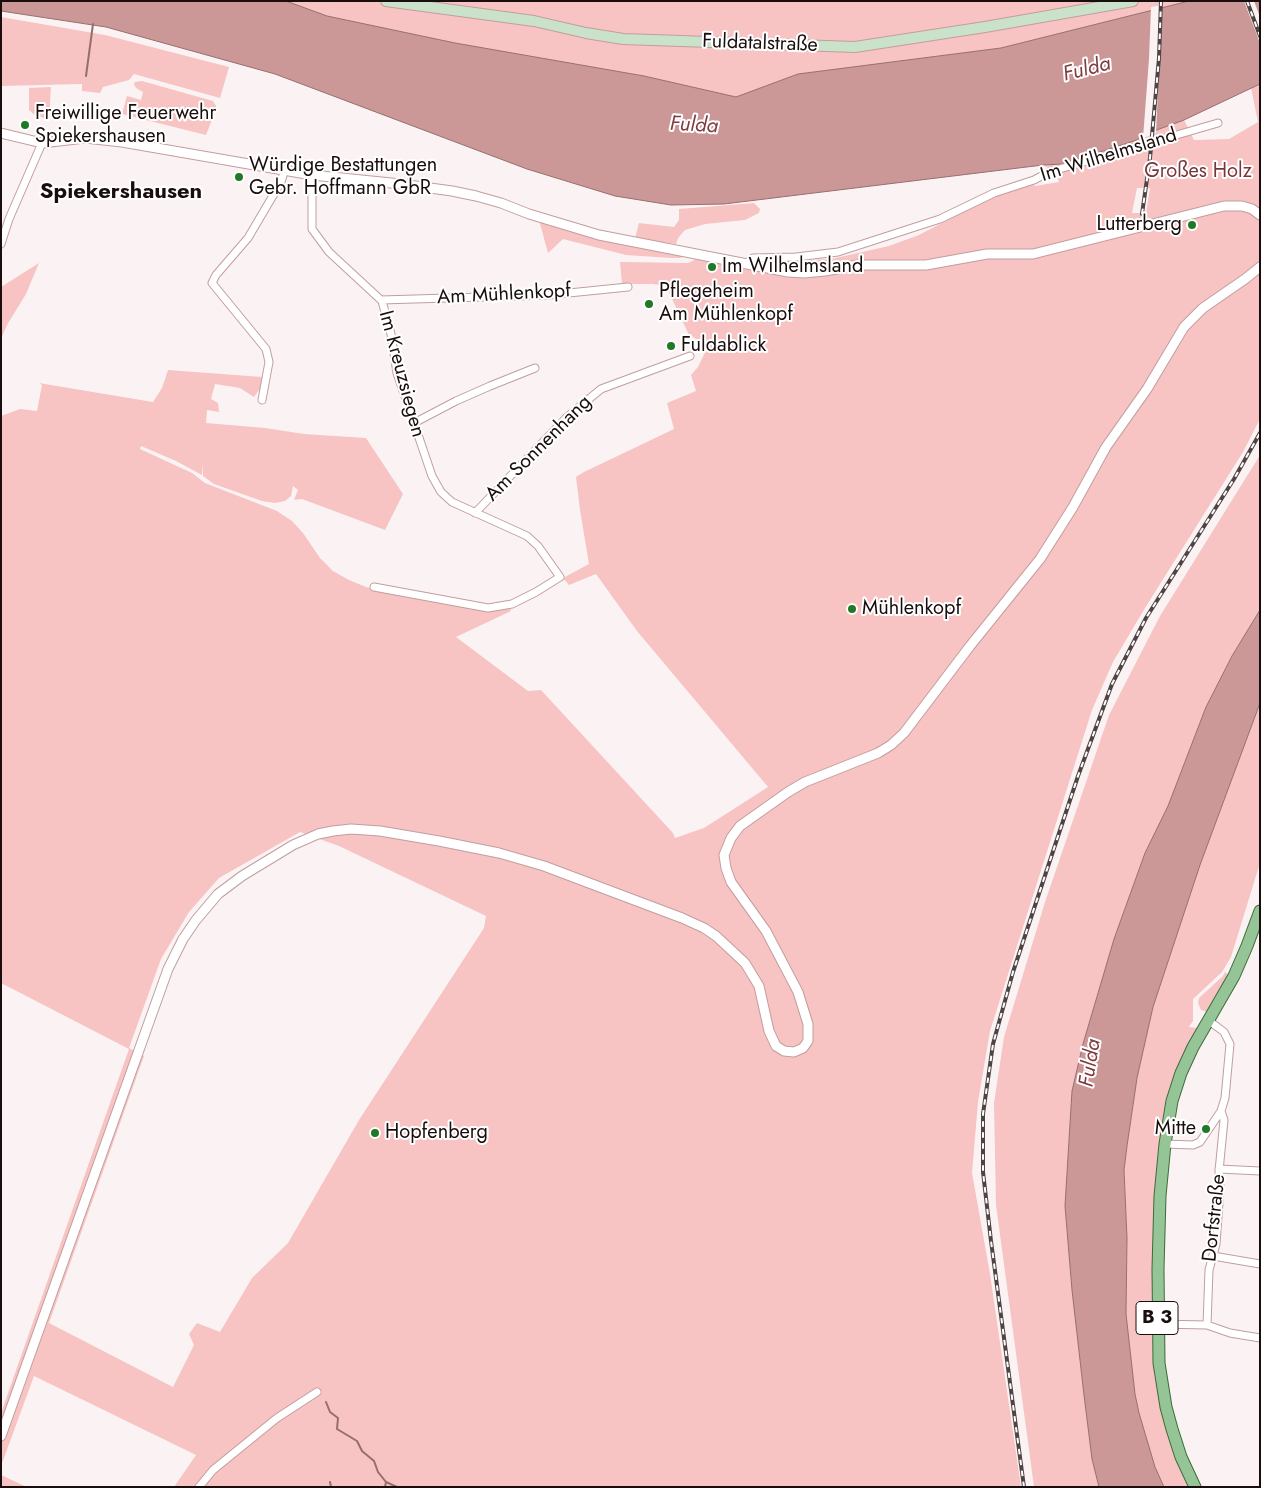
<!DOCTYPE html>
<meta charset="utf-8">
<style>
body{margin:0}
#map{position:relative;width:1261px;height:1488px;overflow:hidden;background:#fbf3f3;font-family:Jost,sans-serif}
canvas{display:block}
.frame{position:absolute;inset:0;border:2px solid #190d0d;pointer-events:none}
</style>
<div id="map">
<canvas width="1261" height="1488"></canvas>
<div class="frame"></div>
</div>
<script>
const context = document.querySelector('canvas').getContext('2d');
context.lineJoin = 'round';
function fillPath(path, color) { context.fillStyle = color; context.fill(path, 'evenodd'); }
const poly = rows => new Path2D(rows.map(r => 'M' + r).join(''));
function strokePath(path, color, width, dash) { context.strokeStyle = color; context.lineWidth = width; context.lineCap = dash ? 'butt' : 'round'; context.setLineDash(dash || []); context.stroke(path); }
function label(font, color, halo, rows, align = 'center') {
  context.font = font + ' Jost,sans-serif'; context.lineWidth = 4; context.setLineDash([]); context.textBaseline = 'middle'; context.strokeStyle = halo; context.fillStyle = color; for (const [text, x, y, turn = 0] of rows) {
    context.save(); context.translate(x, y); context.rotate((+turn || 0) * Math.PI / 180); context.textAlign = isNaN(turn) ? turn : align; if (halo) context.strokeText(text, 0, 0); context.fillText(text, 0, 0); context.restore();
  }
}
fillPath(poly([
 [286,1,1189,1,1001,48,798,74,736,97,644,76,455,43,327,16],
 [1,17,105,35,229,67,220,98,134,74,129,80,103,87,100,93,82,91,82,84,1,86],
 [142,81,213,101,216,106,215,112,206,135,122,114,127,96,141,100,143,92,136,88,134,84,135,82],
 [1260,84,1260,419,1243,452,1145,608,1113,662,1092,710,990,1031,978,1102,972,1173,990,1274,1021,1487,174,1487,196,1455,34,1376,1,1466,1,1413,129,1049,1,983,1,416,20,409,37,411,42,385,39,383,153,402,162,388,168,370,262,377,262,386,254,397,240,388,215,384,211,399,218,403,219,412,207,410,206,423,265,428,304,434,366,438,403,494,385,530,302,499,294,500,298,490,293,486,291,496,285,501,275,503,262,501,214,484,203,476,203,463,202,475,176,461,141,446,140,449,192,473,205,483,277,511,292,521,303,533,320,558,333,571,349,580,366,587,407,597,492,611,510,608,511,611,456,637,528,691,541,690,673,833,675,838,704,828,768,787,637,631,596,574,569,585,563,578,589,564,580,510,576,477,584,472,674,429,667,403,696,391,691,375,698,367,708,346,702,341,696,339,688,333,666,286,653,284,622,284,620,262,688,263,696,259,743,269,769,262,831,259,889,246,919,235,995,195,1033,183,1035,186,1059,182,1056,172,1043,165,1063,164,1137,140,1143,135,1184,120,1194,140,1229,139,1258,122,1251,88],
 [1137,188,1150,188,1146,213,1132,213],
 [300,832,339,846,486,916,484,928,359,1120,288,1243,252,1278,220,1332,197,1323,189,1334,194,1345,173,1387,49,1323,144,1056,129,1048,161,959,189,912,219,878],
 [51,87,49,119,36,116,29,110,29,88],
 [754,203,760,209,759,213,745,220,705,224,685,230,678,238,676,244,635,238,639,223,674,227,679,220,679,209],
 [539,220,684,254,681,258,671,258,626,255,563,239,548,253],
 [39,263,26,294,7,325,1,339,1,287],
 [1260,455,1260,610,1232,656,1206,707,1168,806,1145,853,1114,939,1083,1044,1072,1091,1065,1206,1072,1290,1084,1395,1092,1459,1099,1487,1034,1487,996,1205,994,1103,1004,1037,1045,902,1109,715,1160,616],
 [1260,703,1260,863,1231,957,1222,972,1193,999,1193,1021,1189,1027,1198,1028,1161,1142,1152,1278,1152,1326,1156,1373,1154,1375,1175,1454,1191,1487,1164,1487,1155,1467,1139,1413,1135,1394,1126,1314,1127,1238,1124,1170,1127,1146,1137,1078,1153,1007,1200,865],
 [1225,972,1229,975,1207,1012,1201,1010,1198,1003,1199,998,1223,976],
 [1,1475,27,1487,1,1487]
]), '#f7c3c3');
const water = poly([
 [1,1,286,1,327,16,455,43,644,76,736,97,798,74,1001,48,1189,1,1260,1,1260,84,1184,120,1143,135,1137,140,1063,164,1043,165,724,204,671,205,615,196,527,169,275,74,106,27,1,11,1,1],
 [1260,610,1260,703,1200,865,1153,1007,1137,1078,1127,1146,1124,1170,1127,1238,1126,1314,1135,1394,1139,1413,1155,1467,1164,1487,1099,1487,1092,1459,1084,1395,1072,1290,1065,1206,1072,1091,1083,1044,1114,939,1145,853,1168,806,1206,707,1232,656,1260,610]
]);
fillPath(water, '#cb9897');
strokePath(water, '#966e6e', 1);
fillPath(poly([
 [1244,1,1254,1,1260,17,1260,43],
 [1162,5,1156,133,1143,138,1149,59,1151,7]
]), '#fbf3f3');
strokePath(poly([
 [86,76,93,24],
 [326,1402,330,1412,338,1418,337,1429,357,1441,362,1451,374,1461,378,1472,386,1482,385,1487],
 [330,1482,331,1487],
 [386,1482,397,1487]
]), '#966e6e', 2);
const minor = poly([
 [312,175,312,229,329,252,382,301,391,334,397,373,432,476,441,492,452,502,527,536,538,546,560,577,536,592,512,604,488,608,374,587],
 [1,244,9,219,42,143],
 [745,264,753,258,796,257,838,252,940,219,994,193,1034,180,1049,172,1218,123],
 [381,300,549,295,628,287],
 [262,400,269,362,266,349,212,283,216,275,248,238,281,182,285,169],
 [414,423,456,401,490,386,535,368],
 [475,513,566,418,601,389,690,356],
 [1165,1144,1193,1145,1200,1142,1221,1111,1225,1098,1230,1044,1224,1032,1208,1020],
 [1219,1169,1260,1171],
 [1213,1256,1260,1264],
 [1157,1324,1207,1325,1230,1333,1260,1338],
 [1207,1325,1209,1270,1216,1244,1220,1189,1219,1171,1224,1120,1221,1111],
 [199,1487,213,1470,277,1418,317,1392]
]);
const tertiary = poly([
 [1,133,42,143,85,138,122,142,312,175,401,184,452,191,476,196,501,203,529,214,599,235,788,272,804,273,825,271,858,265,926,265,987,254,1033,254,1224,206,1242,206,1252,209,1260,215],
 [1,1436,168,969,183,939,196,920,218,894,242,876,293,845,318,834,333,831,351,829,380,831,439,841,499,853,544,866,682,918,704,928,716,936,745,963,759,986,769,1031,776,1046,784,1051,794,1052,803,1048,808,1041,808,1024,798,992,766,931,731,882,726,868,724,855,731,838,740,826,788,792,805,782,878,753,891,745,904,733,970,646,1040,559,1073,507,1106,447,1147,389,1184,327,1203,308,1245,279,1260,267]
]);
const secondary = poly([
 [386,1,534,21,586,33,623,39,855,47,985,27,1133,1]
]);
const primary = poly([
 [1195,1487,1181,1457,1172,1429,1166,1407,1159,1363,1158,1269,1160,1196,1165,1144,1172,1101,1181,1073,1193,1047,1234,976,1247,946,1260,911]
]);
strokePath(minor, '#c29e9e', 9);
strokePath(tertiary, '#c29e9e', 11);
strokePath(secondary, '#c29e9e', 12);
strokePath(primary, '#3c6b39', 13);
strokePath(minor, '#fff', 7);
strokePath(tertiary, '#fff', 9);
strokePath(secondary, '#cae2ca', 10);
strokePath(primary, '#95c596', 11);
const rail = poly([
 [1247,1,1260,36],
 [1142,214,1150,158,1159,58,1161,1],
 [1024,1487,991,1241,983,1172,983,1114,993,1044,1013,972,1078,776,1112,684,1146,618,1234,479,1260,433]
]);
strokePath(rail, '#4f4444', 4);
strokePath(rail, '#fff', 2, [5.5]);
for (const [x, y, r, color] of [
 [25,125,5,"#207927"],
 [239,177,5,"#207927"],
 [1192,225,5,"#207927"],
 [712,267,5,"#207927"],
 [649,304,5,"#207927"],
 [671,346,5,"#207927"],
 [852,609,5,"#207927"],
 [1206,1129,5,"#207927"],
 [375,1133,5,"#207927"]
]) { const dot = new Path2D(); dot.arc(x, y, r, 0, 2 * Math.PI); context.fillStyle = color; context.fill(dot); strokePath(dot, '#fff', 2); }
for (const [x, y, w] of [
 [1157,1318,42]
]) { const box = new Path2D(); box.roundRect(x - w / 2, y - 16.5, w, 33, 4); context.fillStyle = '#fff'; context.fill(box); strokePath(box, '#190d0d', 1); }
label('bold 19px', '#190d0d', null, [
 ["B 3",1157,1318]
]);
label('20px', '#190d0d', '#fff', [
 ["Fuldatalstraße",760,44,2],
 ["Im Wilhelmsland",1109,156,-17],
 ["Am Mühlenkopf",504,295,-3],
 ["Im Kreuzsiegen",401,374,75],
 ["Am Sonnenhang",539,449,-45],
 ["Dorfstraße",1215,1218,-84]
]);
label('20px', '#190d0d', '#fff', [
 ["Freiwillige Feuerwehr",35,114],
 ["Spiekershausen",35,137],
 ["Würdige Bestattungen",249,166],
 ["Gebr. Hoffmann GbR",249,189],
 ["Lutterberg",1182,225,"right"],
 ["Im Wilhelmsland",722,267],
 ["Pflegeheim",659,292],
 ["Am Mühlenkopf",659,315],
 ["Fuldablick",681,346],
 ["Mühlenkopf",862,609],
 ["Mitte",1196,1129,"right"],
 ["Hopfenberg",385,1133]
], 'left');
label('20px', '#773639', '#fff', [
 ["Großes Holz",1198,172]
]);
label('italic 21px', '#7e3c3f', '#fff', [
 ["Fulda",1087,70,-14],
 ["Fulda",694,126,3],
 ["Fulda",1091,1063,-81]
]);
label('bold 22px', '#190d0d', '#fff', [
 ["Spiekershausen",121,193]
]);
</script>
